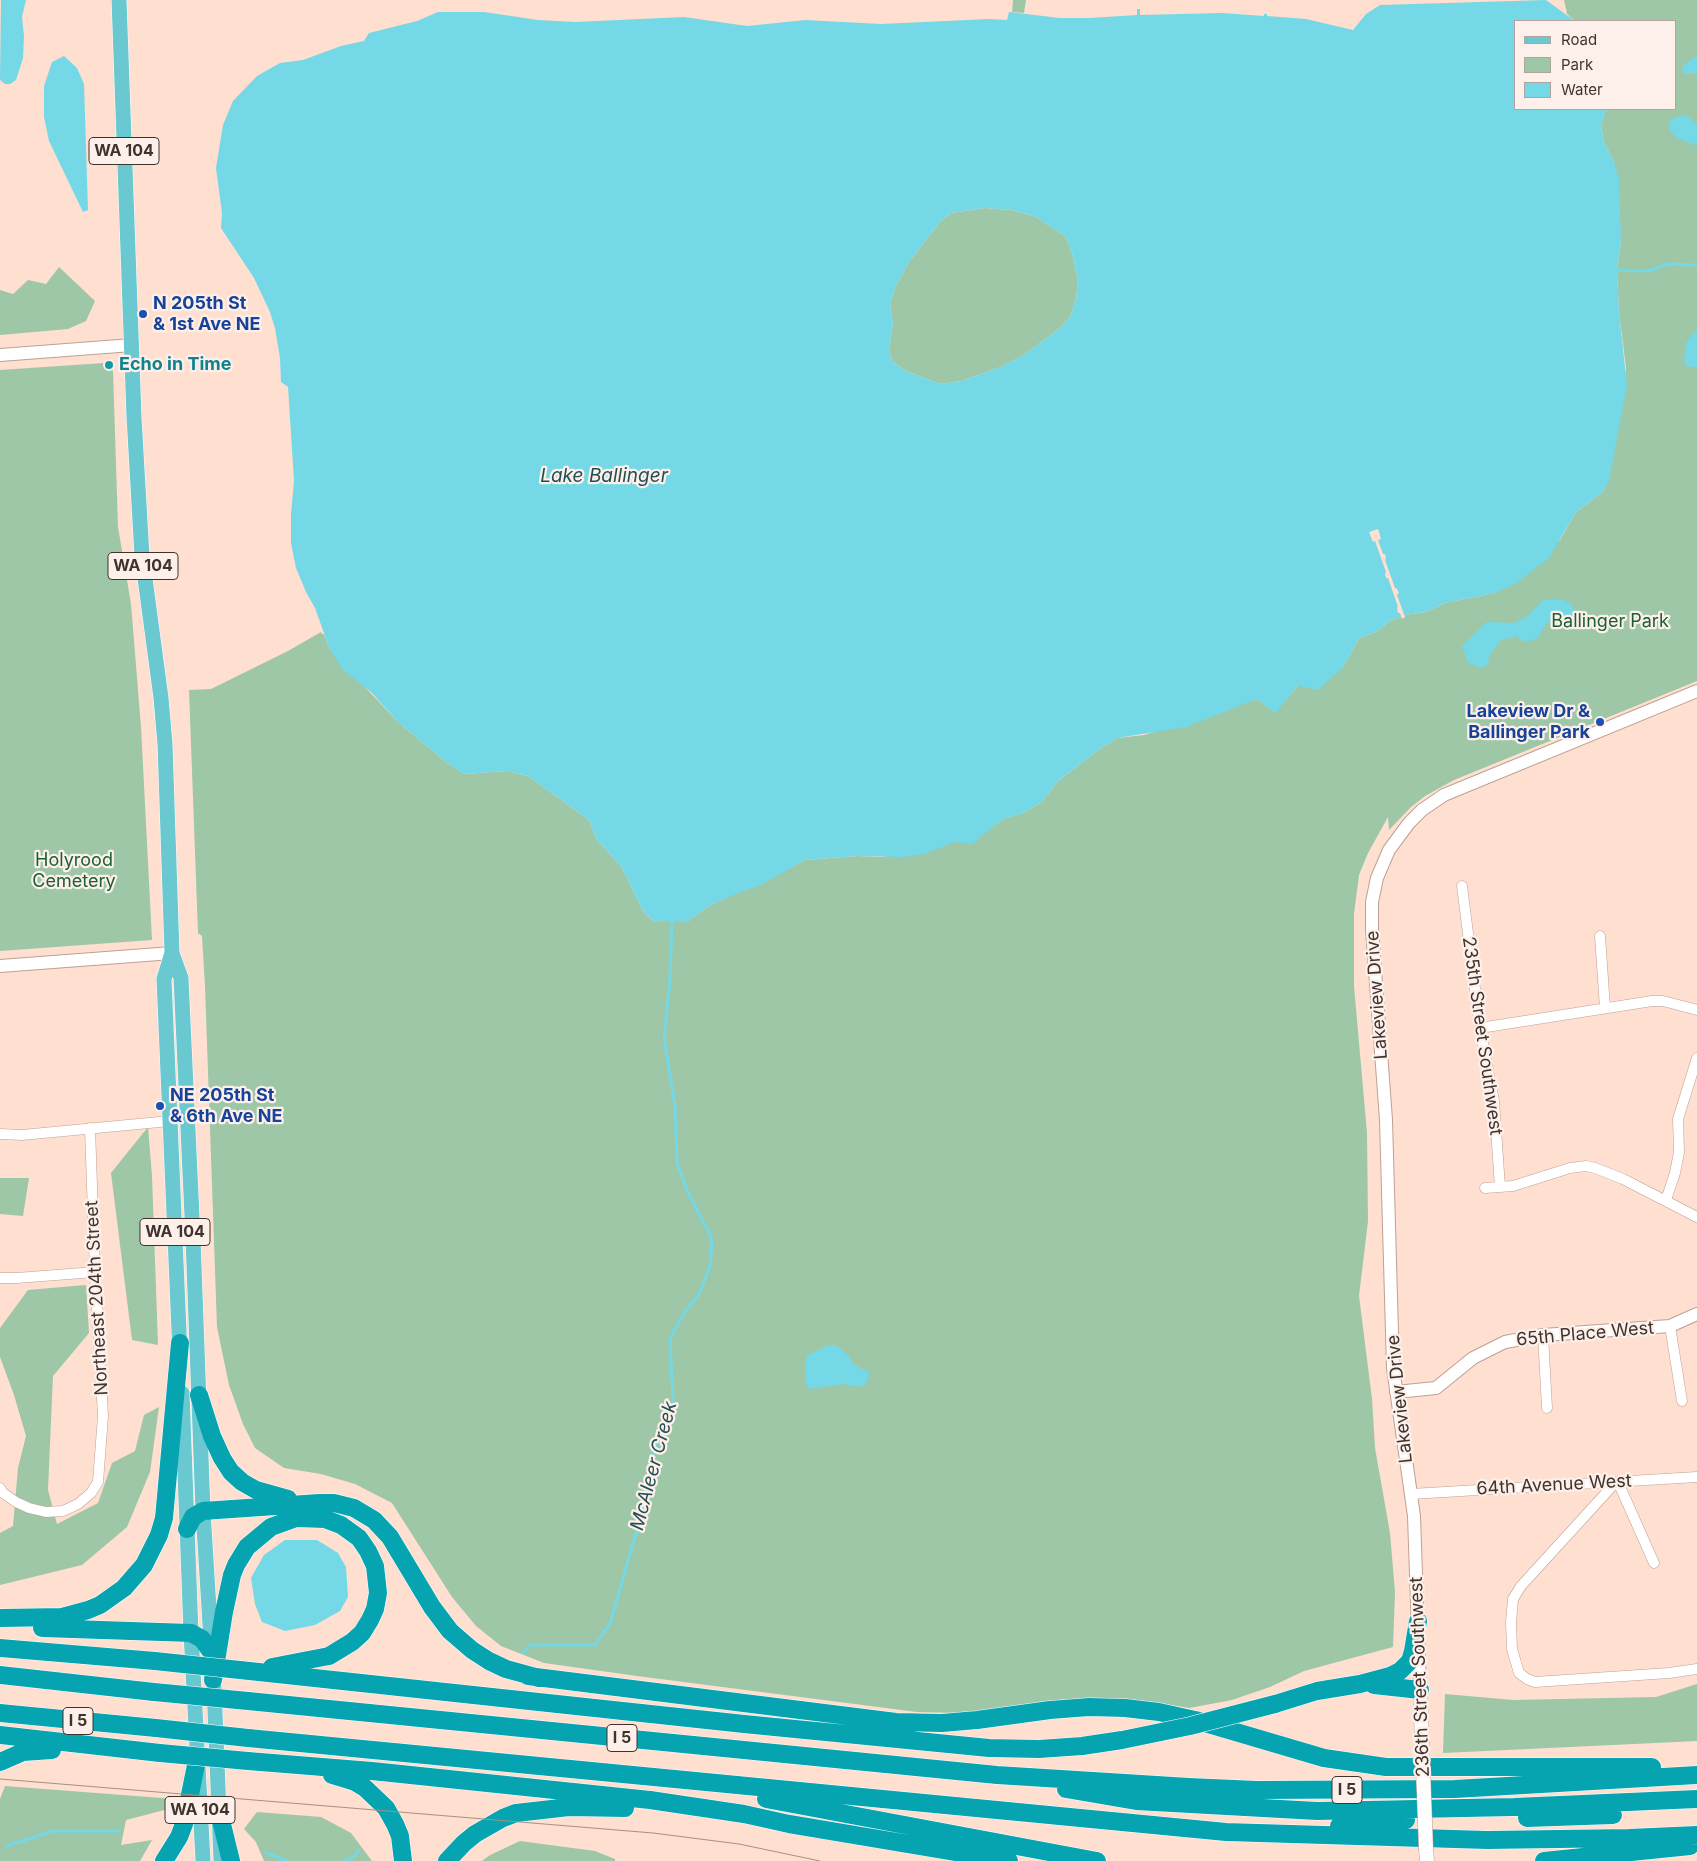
<!DOCTYPE html>
<style>
body{margin:0}
#map{position:relative;width:1697px;height:1861px;overflow:hidden;background:#fedfd0;font-family:Inter,sans-serif}
canvas{display:block}
.legend{position:absolute;left:1514px;top:20px;width:162px;height:90px;box-sizing:border-box;background:#fdf0ea;border:1px solid #b1a49e;margin:0;padding:6px 9px;list-style:none;font-size:15px;color:#3f332d}
.legend li{display:flex;align-items:center;gap:10px;height:25px}
.legend b{width:25px;border:1px solid #b1a49e}
</style>
<div id="map">
<canvas width="1697" height="1861"></canvas>
<ul class="legend">
<li><b style="height:6px;background:#6ac8d0"></b>Road</li>
<li><b style="height:14px;background:#9dc7a7"></b>Park</li>
<li><b style="height:14px;background:#75d8e6"></b>Water</li>
</ul>
</div>
<script>
const context = document.querySelector('canvas').getContext('2d');
context.lineJoin = 'round';
function fillPath(path, color) { context.fillStyle = color; context.fill(path, 'evenodd'); }
const poly = rows => new Path2D(rows.map(r => 'M' + r).join(''));
function strokePath(path, color, width, dash) { context.strokeStyle = color; context.lineWidth = width; context.lineCap = dash ? 'butt' : 'round'; context.setLineDash(dash || []); context.stroke(path); }
function label(font, color, halo, rows, align = 'center') {
  context.font = font + ' Inter,sans-serif'; context.lineWidth = 4.5; context.setLineDash([]); context.textBaseline = 'middle'; context.strokeStyle = halo; context.fillStyle = color; for (const [text, x, y, turn = 0] of rows) {
    context.save(); context.translate(x, y); context.rotate((+turn || 0) * Math.PI / 180); context.textAlign = isNaN(turn) ? turn : align; if (halo) context.strokeText(text, 0, 0); context.fillText(text, 0, 0); context.restore();
  }
}
fillPath(poly([
 [1013,0,1026,0,1024,13,1012,12],
 [1564,0,1697,0,1697,681,1454,780,1425,796,1411,807,1389,830,1388,817,1368,853,1359,875,1354,914,1354,986,1367,1133,1368,1221,1359,1296,1372,1399,1375,1448,1390,1533,1395,1592,1393,1647,1304,1671,1270,1687,1232,1700,1189,1708,1151,1702,1012,1708,959,1713,917,1712,637,1676,544,1663,501,1646,476,1626,452,1597,392,1503,355,1484,321,1474,284,1468,255,1448,243,1424,229,1385,217,1327,205,986,202,936,198,933,189,690,211,689,288,651,321,632,322,634,324,634,330,650,397,721,447,763,464,774,507,771,528,776,589,820,596,839,621,866,643,911,654,922,687,922,709,906,805,860,857,856,883,857,971,835,993,827,1003,819,1023,813,1042,802,1057,782,1097,751,1117,738,1144,735,1257,699,1275,712,1298,686,1343,667,1359,638,1376,632,1390,621,1405,615,1426,612,1445,603,1495,593,1560,540,1576,512,1603,492,1609,479,1626,368,1619,312,1617,270,1621,241,1614,161,1604,143,1601,125,1606,109,1676,109,1676,21,1575,21,1567,14],
 [985,208,1011,210,1034,216,1065,236,1072,253,1078,280,1076,299,1070,317,1060,328,1024,355,1001,367,961,381,940,384,906,371,892,361,889,350,893,325,890,303,896,286,909,262,940,222,951,213],
 [59,267,95,301,86,321,68,329,0,335,0,290,13,294,28,280,46,284],
 [104,363,113,371,118,527,131,604,141,727,152,940,0,951,0,370],
 [148,1127,152,1176,158,1345,132,1340,111,1173],
 [0,1178,29,1178,23,1216,0,1214],
 [86,1285,89,1333,53,1376,48,1490,57,1524,98,1503,112,1463,135,1451,144,1415,159,1407,150,1472,127,1527,82,1565,0,1585,0,1533,13,1526,18,1468,26,1436,14,1395,0,1357,0,1328,28,1290],
 [1697,1684,1697,1741,1443,1753,1445,1694,1513,1700,1656,1697],
 [5,1786,175,1799,172,1808,126,1820,121,1845,152,1840,140,1861,0,1861,0,1799],
 [257,1812,321,1817,351,1833,372,1861,264,1861,256,1842,244,1829],
 [520,1841,595,1851,615,1859,615,1861,482,1861,490,1855]
]), '#9dc7a7');
fillPath(poly([
 [1,0,26,0,22,17,24,36,23,58,16,80,10,84,5,84,0,80],
 [1546,0,1575,21,1516,21,1516,109,1606,109,1601,125,1604,143,1614,161,1619,178,1621,241,1617,270,1619,312,1627,386,1609,480,1603,492,1576,512,1549,558,1515,584,1495,593,1445,603,1426,612,1405,615,1390,621,1376,632,1359,638,1343,667,1318,690,1298,686,1275,713,1257,699,1186,727,1117,738,1097,751,1057,782,1042,802,1023,813,1003,819,972,844,955,842,924,854,904,857,857,856,805,860,761,885,735,894,709,906,687,922,654,922,643,911,621,866,596,839,589,820,528,776,507,771,464,774,447,763,397,721,371,692,343,670,330,650,315,608,306,592,296,568,291,543,291,514,294,481,288,387,281,382,280,358,275,328,270,312,254,278,221,228,222,213,216,168,223,125,233,101,257,76,280,63,303,60,341,46,364,41,369,33,417,21,438,12,484,12,538,20,575,22,684,17,747,26,805,20,881,24,989,19,1007,20,1009,12,1060,18,1089,18,1137,15,1137,9,1140,9,1140,15,1222,13,1264,16,1264,14,1267,14,1267,16,1306,19,1353,30,1366,14,1380,5],
 [985,208,1011,210,1034,216,1065,236,1072,253,1078,280,1076,299,1070,317,1060,328,1024,355,1001,367,961,381,940,384,906,371,892,361,889,350,893,325,890,303,896,286,909,262,940,222,951,213],
 [1697,55,1697,74,1684,74,1682,69,1685,64],
 [64,56,77,68,84,84,88,210,83,212,49,141,44,117,44,86,52,62],
 [1683,115,1690,118,1697,125,1697,146,1677,138,1670,131,1668,123,1674,118],
 [1697,328,1697,368,1687,366,1684,361,1686,343],
 [1543,600,1564,600,1573,605,1573,614,1559,620,1552,620,1546,624,1538,638,1528,642,1520,640,1517,636,1501,640,1490,654,1488,664,1482,668,1468,663,1462,646,1480,628,1487,622,1514,623,1525,618],
 [828,1345,836,1345,850,1357,853,1364,870,1373,866,1384,859,1387,844,1384,809,1389,805,1382,805,1361,808,1355],
 [285,1540,317,1540,338,1553,346,1567,348,1597,340,1611,315,1625,285,1631,262,1622,255,1604,251,1578,264,1555]
]), '#75d8e6');
fillPath(poly([
 [1378,529,1381,539,1378,540,1383,554,1385,554,1386,558,1385,560,1395,588,1397,589,1399,593,1397,595,1405,617,1402,619,1400,613,1398,613,1397,608,1398,607,1388,578,1386,578,1385,574,1386,572,1375,541,1373,542,1369,532]
]), '#fedfd0');
strokePath(poly([
 [1617,270,1648,271,1669,264,1697,265],
 [523,1653,530,1645,595,1645,610,1624,642,1512,647,1479,660,1431,673,1400,670,1339,684,1313,699,1294,710,1267,712,1239,687,1190,677,1163,675,1105,664,1038,670,980,672,922],
 [7,1846,53,1831,119,1831],
 [266,1853,287,1861],
 [345,1861,353,1857,359,1850]
]), '#75d8e6', 3);
const minor = poly([
 [1462,886,1480,1028,1494,1101,1500,1187],
 [1600,936,1605,1008],
 [1480,1028,1652,1001,1663,1001,1697,1010],
 [0,1134,22,1135,170,1121],
 [1485,1188,1513,1186,1570,1168,1586,1166,1595,1168,1623,1179,1697,1217],
 [1666,1200,1675,1173,1679,1152,1678,1119,1697,1058],
 [0,1278,17,1278,95,1272],
 [1670,1326,1682,1401],
 [1543,1335,1547,1408],
 [1616,1482,1521,1586,1513,1599,1511,1622,1512,1649,1519,1673,1527,1679,1535,1682,1669,1673,1697,1669],
 [1618,1482,1654,1563],
 [0,1488,3,1493,16,1502,29,1508,46,1512,63,1511,78,1504,91,1493,98,1482,103,1416,95,1272,90,1128],
 [1411,1494,1697,1477]
]);
const tertiary = poly([
 [0,355,132,345],
 [0,966,172,953],
 [1396,1392,1436,1388,1473,1358,1505,1342,1543,1335,1670,1326,1697,1314],
 [1420,1690,1414,1516,1393,1368,1386,1120,1372,929,1372,902,1377,878,1389,850,1409,823,1422,810,1444,795,1697,691]
]);
const secondary = poly([
 [1420,1690,1422,1741],
 [1426,1849,1427,1861]
]);
const primary = poly([
 [119,0,134,417,142,556,161,698,165,744,172,953,164,979,180,1355],
 [172,953,181,978,193,1238,203,1511,212,1657],
 [182,1393,191,1633,203,1861],
 [214,1687,221,1861]
]);
const motorway = poly([
 [199,1395,212,1436,222,1458,231,1472,242,1482,256,1490,288,1499],
 [187,1529,193,1517,203,1511,319,1503,334,1503,354,1508,374,1520,390,1537,432,1607,450,1631,472,1650,489,1661,506,1669,539,1678],
 [0,1618,62,1617,88,1610,100,1605,124,1588,144,1565,159,1535,164,1518,180,1343],
 [42,1628,191,1633,202,1639,212,1653],
 [0,1648,155,1661],
 [240,1670,744,1724,989,1748,1039,1749,1082,1746,1122,1740],
 [0,1675,154,1692],
 [528,1676,896,1722,942,1723,977,1720,1050,1710,1089,1707,1125,1708,1159,1712,1195,1720,1324,1758,1386,1767,1652,1767],
 [213,1680,224,1612,232,1575,236,1565,247,1547,271,1527,296,1518,325,1519,341,1525,359,1538,368,1551,375,1566,378,1593,375,1609,370,1620,362,1633,352,1642,329,1656,272,1667],
 [1374,1685,1420,1690],
 [248,1701,997,1775,1189,1787,1257,1790,1455,1789,1697,1775],
 [1275,1704,1317,1691,1360,1684,1390,1676,1400,1671,1410,1661,1413,1651,1418,1621],
 [0,1713,156,1728],
 [0,1735,160,1753],
 [248,1738,1226,1832,1487,1840,1629,1838,1697,1835],
 [248,1761,372,1771,650,1800,744,1814,789,1824,1009,1861],
 [0,1762,23,1752,52,1750],
 [332,1775,355,1782,365,1788,386,1808,395,1824,400,1836,403,1861],
 [1066,1789,1136,1801,1317,1811,1514,1807,1697,1799],
 [766,1799,1097,1861],
 [218,1808,231,1861],
 [1527,1818,1613,1815],
 [1339,1826,1406,1820],
 [164,1861,179,1837,184,1824,197,1760],
 [447,1861,464,1843,475,1834,503,1818,516,1813,569,1807,625,1808],
 [1544,1861,1690,1846]
]);
strokePath(minor, '#bea194', 11);
strokePath(tertiary, '#bea194', 14);
strokePath(secondary, '#bea194', 15);
strokePath(primary, '#fff', 16);
strokePath(motorway, '#fff', 19);
strokePath(minor, '#fff', 10);
strokePath(tertiary, '#fff', 12);
strokePath(secondary, '#fff', 14);
strokePath(primary, '#6ac8d0', 15);
strokePath(motorway, '#06a4b1', 18);
strokePath(poly([
 [0,1779,653,1833,739,1844,820,1861]
]), '#a69085', 1);
const secondaryBridge = poly([
 [1422,1741,1426,1849]
]);
const motorwayBridge = poly([
 [155,1661,240,1670],
 [154,1692,248,1701],
 [156,1728,248,1738],
 [1122,1740,1190,1726,1275,1704],
 [160,1753,248,1761]
]);
strokePath(secondaryBridge, '#bea194', 15, []);
strokePath(motorwayBridge, '#fff', 19, []);
strokePath(secondaryBridge, '#fff', 14);
strokePath(motorwayBridge, '#06a4b1', 18);
for (const [x, y, r, color] of [
 [143,314,5,"#1a4fb4"],
 [109,365,5,"#0f9aa8"],
 [1600,722,5,"#1a4fb4"],
 [160,1106,5,"#1a4fb4"]
]) { const dot = new Path2D(); dot.arc(x, y, r, 0, 2 * Math.PI); context.fillStyle = color; context.fill(dot); strokePath(dot, '#fdf0ea', 2); }
for (const [x, y, w] of [
 [124,151,70],
 [143,566,70],
 [175,1232,70],
 [78,1721,30],
 [622,1738,30],
 [1347,1790,30],
 [200,1810,70]
]) { const box = new Path2D(); box.roundRect(x - w / 2, y - 13.5, w, 27, 4); context.fillStyle = '#fdf0ea'; context.fill(box); strokePath(box, '#3f332d', 1); }
label('bold 16px', '#3f332d', null, [
 ["WA 104",124,151],
 ["WA 104",143,566],
 ["WA 104",175,1232],
 ["I 5",78,1721],
 ["I 5",622,1738],
 ["I 5",1347,1790],
 ["WA 104",200,1810]
]);
label('bold 18px', '#164399', '#fdf0ea', [
 ["N 205th St",153,304],
 ["& 1st Ave NE",153,325],
 ["Lakeview Dr &",1590,712,"right"],
 ["Ballinger Park",1590,733,"right"],
 ["NE 205th St",170,1096],
 ["& 6th Ave NE",170,1117]
], 'left');
label('bold 18px', '#0d838f', '#fdf0ea', [
 ["Echo in Time",119,365]
], 'left');
label('18px', '#1a6034', '#fdf0ea', [
 ["Ballinger Park",1610,622],
 ["Holyrood",74,861],
 ["Cemetery",74,882]
]);
label('18px', '#3f332d', '#fdf0ea', [
 ["Lakeview Drive",1377,995,-94],
 ["235th Street Southwest",1482,1036,82],
 ["Northeast 204th Street",97,1298,-93],
 ["65th Place West",1585,1334,-5],
 ["Lakeview Drive",1400,1399,-96],
 ["64th Avenue West",1554,1485,-3],
 ["236th Street Southwest",1420,1677,-92]
]);
label('italic 19px', '#224f55', '#fdf0ea', [
 ["Lake Ballinger",604,476],
 ["McAleer Creek",654,1466,-75]
]);
</script>
